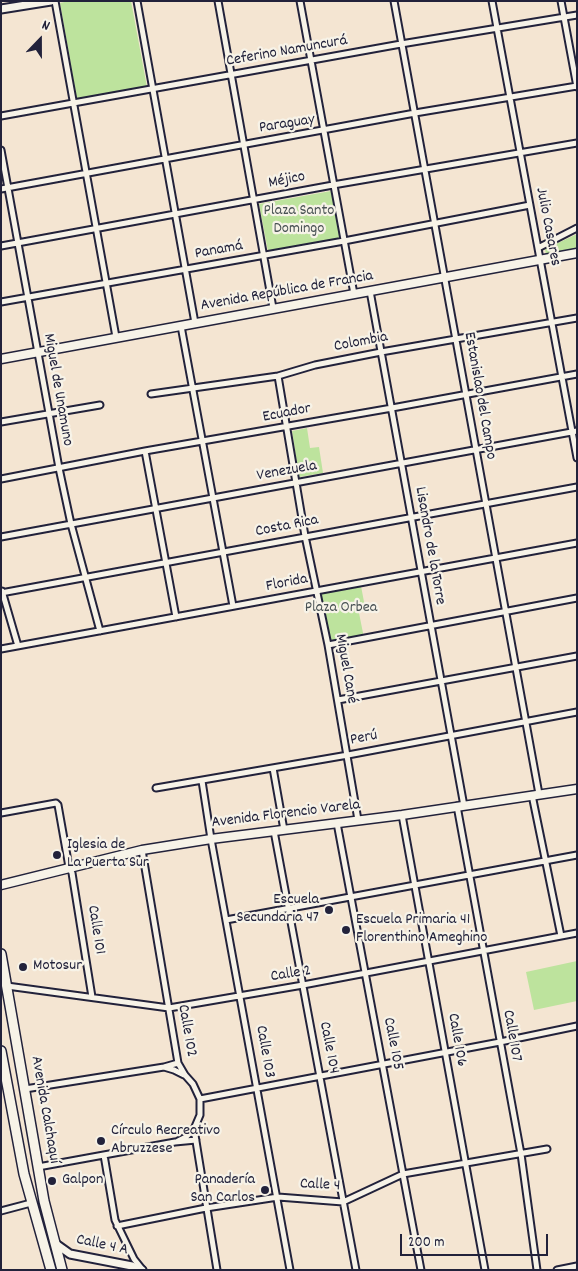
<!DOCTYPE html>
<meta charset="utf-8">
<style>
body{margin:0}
#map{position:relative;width:578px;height:1271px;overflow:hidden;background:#f4e5d2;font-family:Dekko,sans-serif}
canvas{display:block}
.frame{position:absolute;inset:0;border:2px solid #22223b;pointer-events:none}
.north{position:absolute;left:15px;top:15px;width:50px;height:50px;-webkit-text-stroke:4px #f7f3e8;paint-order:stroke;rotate:22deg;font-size:14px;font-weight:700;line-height:20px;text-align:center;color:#22223b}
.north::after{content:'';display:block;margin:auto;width:18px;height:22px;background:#22223b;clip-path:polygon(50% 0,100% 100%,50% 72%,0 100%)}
.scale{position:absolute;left:400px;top:1234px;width:148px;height:22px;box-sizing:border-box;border:2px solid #22223b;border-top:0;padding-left:6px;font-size:15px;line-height:18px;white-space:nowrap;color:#22223b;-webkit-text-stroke:4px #f7f3e8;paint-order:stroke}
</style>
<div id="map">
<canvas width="578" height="1271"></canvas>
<div class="frame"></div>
<div class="north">N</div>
<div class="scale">200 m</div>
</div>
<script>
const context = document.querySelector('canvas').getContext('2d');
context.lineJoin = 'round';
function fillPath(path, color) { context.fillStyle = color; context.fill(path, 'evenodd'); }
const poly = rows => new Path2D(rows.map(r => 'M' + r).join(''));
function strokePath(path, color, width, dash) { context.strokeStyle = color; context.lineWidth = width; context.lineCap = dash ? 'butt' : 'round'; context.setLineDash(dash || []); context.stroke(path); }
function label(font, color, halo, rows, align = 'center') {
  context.font = font + ' Dekko,sans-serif'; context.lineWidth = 4.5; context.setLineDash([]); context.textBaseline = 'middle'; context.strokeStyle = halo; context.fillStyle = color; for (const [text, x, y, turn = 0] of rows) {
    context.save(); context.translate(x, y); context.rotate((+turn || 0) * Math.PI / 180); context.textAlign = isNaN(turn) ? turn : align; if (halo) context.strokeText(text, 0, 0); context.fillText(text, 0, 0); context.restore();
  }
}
fillPath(poly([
 [69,1,131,1,147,87,77,99,60,3],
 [331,191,340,238,268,251,259,204],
 [577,234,577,250,546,255,545,249],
 [307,428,310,448,319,447,323,473,299,477,292,431],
 [361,586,365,607,358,608,364,638,330,643,320,594],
 [577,961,577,1001,534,1010,526,972]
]), '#bde39d');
const minor = poly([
 [55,1,116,337],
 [137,1,195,323],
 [218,1,273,308],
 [300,1,354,294],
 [394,1,539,794],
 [492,1,577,458],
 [561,1,577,87],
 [1,116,401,44,577,15],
 [1,150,59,468,71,524,100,631],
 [1,189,415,113,577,86],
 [1,246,333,185,577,143],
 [538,248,577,228],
 [370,291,464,806],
 [1,302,344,241,530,205],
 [181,326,233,606],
 [278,376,305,536,328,645,358,820],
 [151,394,278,376,315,365,381,352,577,318],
 [1,422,100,405],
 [145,451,176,617],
 [1,479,145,451,392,408,577,374],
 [1,537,577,431],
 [2,591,18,646],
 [1,593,577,487],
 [328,645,577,598],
 [1,649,577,543],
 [338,700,577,656],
 [273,768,284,830],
 [202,781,211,839,290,1270],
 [156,788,348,755,577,712],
 [532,795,561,936],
 [457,806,521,1154,537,1270],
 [1,813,56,803,58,805,69,867,72,873,92,997],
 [402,815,485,1270],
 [337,823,421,1270],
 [274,831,356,1270],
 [142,850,178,1063,185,1075,193,1084,200,1099,200,1115,194,1129,217,1270],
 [226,920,577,855],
 [7,986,169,1008,303,985,577,933],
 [164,1067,174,1070,184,1075],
 [25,1089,164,1067,178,1063],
 [200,1099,500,1042,577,1026],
 [178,1141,186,1137,194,1129],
 [104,1155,115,1220,134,1259,142,1269],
 [38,1167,175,1142,196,1140],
 [1,1211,31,1203],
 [117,1226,206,1208,278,1197,343,1202,403,1174,547,1149],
 [557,1270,577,1266]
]);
const tertiary = poly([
 [1,9,51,1],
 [56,1244,70,1254,132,1266,142,1270]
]);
const secondary = poly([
 [1,359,577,253],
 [1,885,142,850,211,839,402,815,577,789]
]);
const primary = poly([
 [1,954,44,1201,62,1270],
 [1,1051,24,1174,51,1270]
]);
strokePath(minor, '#22223b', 9);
strokePath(tertiary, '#22223b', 11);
strokePath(secondary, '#22223b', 11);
strokePath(primary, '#22223b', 12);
strokePath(minor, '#f7f3e8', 5);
strokePath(tertiary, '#f7f3e8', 7);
strokePath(secondary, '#f7f3e8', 8);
strokePath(primary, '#f7f3e8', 9);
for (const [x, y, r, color] of [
 [57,855,5,"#22223b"],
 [329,910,5,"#22223b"],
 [346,930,5,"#22223b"],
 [23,967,5,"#22223b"],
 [101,1141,5,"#22223b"],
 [52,1181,5,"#22223b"],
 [265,1190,5,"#22223b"]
]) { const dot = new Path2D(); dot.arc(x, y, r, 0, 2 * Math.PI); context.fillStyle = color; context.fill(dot); strokePath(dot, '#f7f3e8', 2); }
label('16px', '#22223b', '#f7f3e8', [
 ["Ceferino Namuncurá",287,52,-10],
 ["Paraguay",287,125,-9],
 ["Méjico",287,181,-11],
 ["Julio Casares",547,227,79],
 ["Panamá",219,251,-10],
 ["Avenida República de Francia",287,292,-10],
 ["Colombia",361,343,-11],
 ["Miguel de Unamuno",57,390,80],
 ["Estanislao del Campo",479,396,80],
 ["Ecuador",287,414,-11],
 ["Venezuela",287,472,-10],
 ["Costa Rica",287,527,-11],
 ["Lisandro de la Torre",429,546,80],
 ["Florida",287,584,-11],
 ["Miguel Cané",345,669,80],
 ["Perú",364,739,-11],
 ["Avenida Florencio Varela",286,815,-7],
 ["Calle 101",95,930,81],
 ["Calle 2",291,975,-9],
 ["Calle 102",186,1031,80],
 ["Calle 107",511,1036,80],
 ["Calle 106",456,1040,80],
 ["Calle 105",392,1044,79],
 ["Calle 104",328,1048,79],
 ["Calle 103",264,1052,80],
 ["Avenida Calchaquí",44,1110,80],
 ["Calle 4",320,1186,3],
 ["Calle 4 A",102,1246,12]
]);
label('16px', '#495254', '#f7f3e8', [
 ["Plaza Santo",299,212],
 ["Domingo",299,230],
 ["Plaza Orbea",341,609]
]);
label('16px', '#22223b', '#f7f3e8', [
 ["Iglesia de",67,846],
 ["La Puerta Sur",67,864],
 ["Escuela",319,901,"right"],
 ["Secundaria 47",319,919,"right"],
 ["Escuela Primaria 41",356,921],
 ["Florenthino Ameghino",356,939],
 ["Motosur",33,967],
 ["Círculo Recreativo",111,1132],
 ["Abruzzese",111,1150],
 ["Galpon",62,1181],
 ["Panadería",255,1181,"right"],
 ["San Carlos",255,1199,"right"]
], 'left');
</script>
